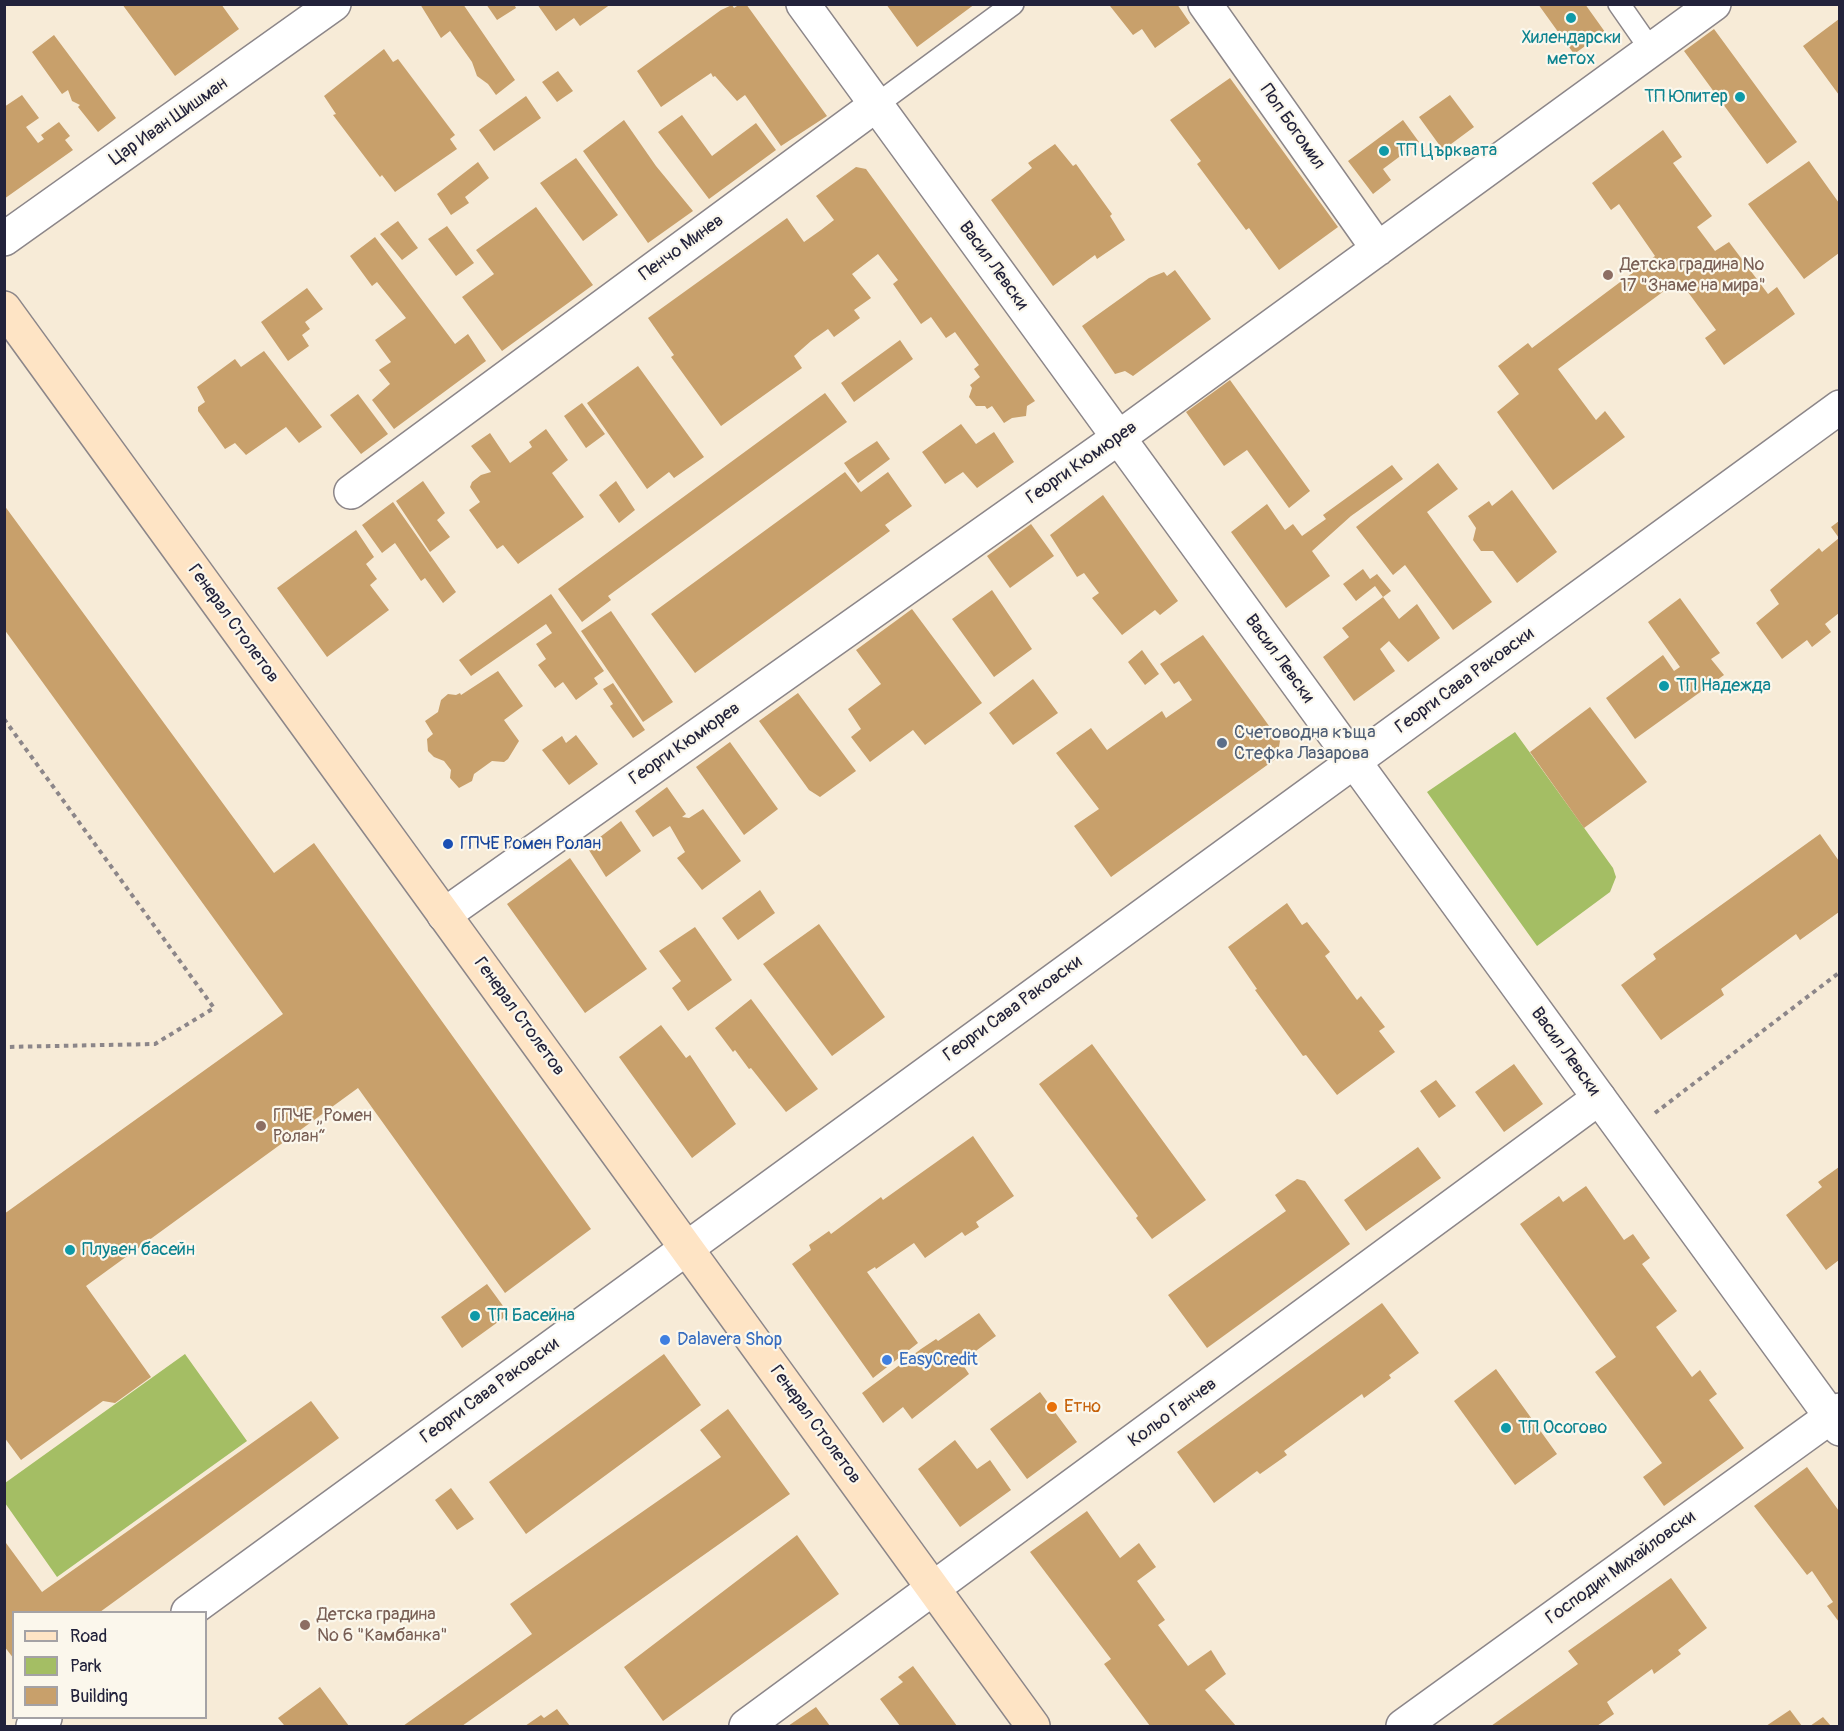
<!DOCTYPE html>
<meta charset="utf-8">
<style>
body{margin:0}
#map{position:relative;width:1844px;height:1731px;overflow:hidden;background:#f7ebd7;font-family:Pangolin,sans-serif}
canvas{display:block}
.frame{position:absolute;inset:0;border:6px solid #22223b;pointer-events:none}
.legend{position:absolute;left:12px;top:1611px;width:195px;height:108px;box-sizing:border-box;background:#fbf7ec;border:2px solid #a4a2a5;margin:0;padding:8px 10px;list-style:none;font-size:18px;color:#22223b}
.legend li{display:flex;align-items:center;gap:12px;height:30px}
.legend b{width:30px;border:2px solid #a4a2a5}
</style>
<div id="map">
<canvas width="1844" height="1731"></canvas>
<div class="frame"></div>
<ul class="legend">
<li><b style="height:8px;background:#fee4c5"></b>Road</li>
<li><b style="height:16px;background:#a4be64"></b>Park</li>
<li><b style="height:16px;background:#c8a06b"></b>Building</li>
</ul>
</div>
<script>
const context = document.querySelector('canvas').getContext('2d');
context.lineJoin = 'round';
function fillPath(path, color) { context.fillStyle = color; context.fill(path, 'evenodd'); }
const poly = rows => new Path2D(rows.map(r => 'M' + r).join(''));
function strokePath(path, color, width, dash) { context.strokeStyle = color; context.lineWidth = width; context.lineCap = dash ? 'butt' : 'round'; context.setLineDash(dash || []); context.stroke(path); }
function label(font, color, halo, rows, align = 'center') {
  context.font = font + ' Pangolin,sans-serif'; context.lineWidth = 4.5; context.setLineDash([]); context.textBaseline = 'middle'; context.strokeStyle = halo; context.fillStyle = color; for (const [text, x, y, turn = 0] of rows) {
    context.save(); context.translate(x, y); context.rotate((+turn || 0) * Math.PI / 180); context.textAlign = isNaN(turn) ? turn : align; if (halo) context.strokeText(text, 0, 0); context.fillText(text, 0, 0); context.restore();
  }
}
fillPath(poly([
 [1515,732,1613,868,1616,877,1610,892,1537,946,1427,792],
 [185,1354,247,1441,57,1577,5,1503,5,1483]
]), '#a4be64');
fillPath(poly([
 [122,4,221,4,239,29,175,76],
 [420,4,463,4,515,80,496,95,488,84,477,76,472,62,450,31,441,38],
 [486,4,514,4,516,8,497,20],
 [537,4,611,4,580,26,574,18,556,31],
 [740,4,746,4,827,116,781,146,745,95,737,101,715,76,713,77,711,73,661,107,637,71,721,10,732,5,734,8],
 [886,4,975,4,917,47],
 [1113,4,1177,4,1190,23,1155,48,1142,29,1133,35,1110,6],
 [1538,4,1585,4,1605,32,1574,54],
 [1839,19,1839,95,1803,46],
 [1714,29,1797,142,1767,164,1684,51],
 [54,35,116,118,98,132,78,107,80,105,72,101,68,90,62,94,32,52],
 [384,49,393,62,398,59,455,135,450,139,457,149,395,192,382,175,380,177,333,115,336,114,324,96],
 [558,71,573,91,557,102,542,82],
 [1230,78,1338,227,1279,270,1249,228,1246,230,1197,164,1201,161,1170,120],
 [22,95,39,118,26,127,38,143,44,139,41,135,59,122,70,136,65,140,73,150,4,199,4,107],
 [1450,95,1474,127,1443,150,1419,117],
 [526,96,541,118,494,151,479,130],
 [682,115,712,156,756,123,776,150,709,199,658,132],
 [624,120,656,166,693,211,648,243,583,151],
 [1403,120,1419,142,1383,169,1391,180,1373,194,1348,161],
 [1663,130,1682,157,1673,163,1712,216,1697,227,1715,251,1729,242,1768,294,1777,287,1795,314,1724,365,1705,338,1716,330,1679,280,1558,369,1596,420,1605,411,1625,437,1553,490,1497,412,1519,394,1498,366,1528,343,1532,348,1536,345,1655,256,1619,204,1611,210,1592,183],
 [1055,144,1073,166,1076,164,1112,214,1110,216,1125,240,1097,259,1095,255,1053,286,991,200,1032,168,1028,163],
 [576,158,618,215,583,241,540,183],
 [1809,161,1839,203,1839,253,1804,279,1748,204],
 [478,162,489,178,465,197,469,203,451,215,437,194],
 [856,167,866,169,1035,401,1027,406,1026,416,1012,418,1004,423,992,406,987,409,985,406,976,406,969,397,972,388,970,385,980,377,974,369,979,365,955,332,946,338,931,317,921,324,893,284,898,280,878,254,852,274,871,298,854,310,860,318,834,337,828,329,811,341,794,356,802,368,721,426,671,357,674,355,648,318,787,218,804,242,821,230,834,220,816,196],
 [536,207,593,285,502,351,462,297,494,274,476,250],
 [398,221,418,248,402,260,380,234],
 [447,226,474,263,456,276,428,239],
 [375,237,455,344,468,334,486,361,394,429,372,400,390,384,379,370,391,362,375,340,406,318,377,282,372,286,350,256],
 [1175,270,1211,319,1133,376,1125,371,1115,374,1082,326,1149,278,1164,272,1167,276],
 [307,288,323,309,305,322,310,329,302,335,309,346,288,361,261,322],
 [900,340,913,359,854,402,841,383],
 [264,351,322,427,299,443,286,427,246,455,235,443,225,449,198,411,198,407,205,402,197,387,235,359,241,367],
 [638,366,704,457,674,478,669,472,647,489,587,403],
 [1230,380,1310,491,1289,508,1247,450,1224,466,1186,412],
 [825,393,847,422,608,596,611,600,582,622,558,589],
 [358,394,388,434,361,454,330,415],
 [582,403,605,434,586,448,564,416],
 [961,424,976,444,994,432,1014,462,977,488,963,472,945,484,922,452],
 [546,429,568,460,552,473,584,517,518,564,503,545,497,549,469,510,480,502,470,487,472,482,481,475,491,472,471,446,490,433,510,463,532,447,529,442],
 [877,441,890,459,858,483,844,463],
 [1438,463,1458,489,1427,512,1492,602,1453,630,1405,565,1393,575,1356,527],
 [1392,465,1403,479,1351,516,1312,551,1330,576,1286,608,1231,532,1267,504,1285,530,1293,524,1302,536,1326,519,1323,515],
 [845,472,861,492,888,472,912,506,885,525,890,531,695,673,651,614],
 [423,481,445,513,437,520,450,537,430,552,396,501],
 [616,481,635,510,619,523,599,495],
 [1512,490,1557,552,1517,583,1493,551,1481,551,1473,540,1476,528,1468,516,1489,501,1492,506],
 [1103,495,1178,601,1160,615,1155,610,1122,635,1092,598,1099,593,1084,573,1077,577,1050,535],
 [393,502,456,592,443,603,425,578,421,581,395,543,382,553,362,525],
 [4,505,274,873,314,843,591,1229,505,1293,358,1088,86,1286,151,1377,115,1403,103,1401,21,1460,4,1437,4,1214,283,1014,4,629],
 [1839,521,1839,613,1825,624,1831,632,1812,647,1807,640,1782,659,1756,623,1779,604,1770,590,1819,548,1822,552,1839,538,1831,527],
 [1031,524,1054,556,1010,588,987,556],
 [356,530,374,557,366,564,377,579,370,585,389,610,327,657,277,588],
 [1363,569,1370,579,1377,574,1391,591,1383,597,1375,586,1356,601,1343,584],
 [992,590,1032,649,994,677,952,619],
 [551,594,604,671,594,678,598,684,576,700,563,682,555,688,538,665,546,659,536,644,552,633,546,624,471,676,459,660],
 [1383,597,1399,619,1417,604,1440,638,1408,662,1389,641,1380,649,1395,671,1354,701,1323,657,1349,637,1342,628],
 [1680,598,1720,653,1711,659,1724,675,1635,739,1606,698,1663,655,1674,671,1680,667,1648,622],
 [912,609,982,703,925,745,913,730,870,762,851,737,861,729,848,709,881,684,856,650],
 [611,611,673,702,643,722,581,631],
 [1203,635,1280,741,1277,758,1111,877,1074,826,1099,809,1056,753,1091,728,1107,750,1162,711,1166,718,1192,700,1179,681,1174,684,1160,664],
 [1142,650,1159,674,1145,685,1128,662],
 [498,671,523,706,504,720,519,741,508,759,504,762,492,761,474,774,472,781,459,788,450,778,451,770,444,761,434,757,428,751,427,739,433,734,425,721,438,712,441,700,448,694,456,695,460,693,461,695],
 [1033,679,1058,713,1013,745,989,713],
 [613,683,645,730,633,738,610,706,613,704,603,689],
 [798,693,856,771,820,797,809,790,759,721],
 [1590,707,1647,782,1584,828,1530,752],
 [576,735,598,764,569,785,542,750,562,736,566,743],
 [730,742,778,809,744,835,696,767],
 [667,787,686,814,682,817,689,818,703,809,741,861,702,890,677,858,685,852,670,826,653,837,635,811],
 [621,821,641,851,606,877,587,847],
 [1820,834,1839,861,1839,912,1800,940,1796,934,1721,989,1724,995,1661,1040,1621,985,1656,959,1653,954],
 [570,858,647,969,585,1013,507,904],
 [760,890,775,913,738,940,722,918],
 [1287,903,1302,925,1307,922,1330,952,1325,956,1357,1000,1361,996,1385,1027,1379,1031,1395,1052,1337,1095,1306,1055,1303,1056,1255,990,1257,989,1228,947],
 [819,924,885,1017,832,1056,763,964],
 [695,927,732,980,688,1011,672,988,681,981,659,951],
 [751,999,818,1089,786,1112,751,1068,749,1069,735,1050,733,1052,715,1028],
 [661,1025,686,1058,690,1055,736,1124,692,1158,619,1057],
 [1092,1044,1206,1200,1152,1239,1136,1218,1138,1216,1039,1084],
 [1514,1064,1543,1104,1504,1132,1475,1092],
 [1436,1080,1456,1106,1439,1118,1420,1091],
 [973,1136,1014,1196,976,1222,979,1227,965,1236,962,1232,925,1258,914,1243,876,1269,875,1267,867,1272,918,1343,873,1378,792,1264,811,1250,809,1245,829,1231,831,1234,881,1197,883,1200],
 [1418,1147,1441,1178,1366,1231,1344,1200],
 [1839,1167,1839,1260,1826,1270,1786,1215,1822,1187,1818,1182],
 [1297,1179,1305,1181,1350,1244,1207,1348,1168,1295,1286,1211,1275,1195],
 [1586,1186,1624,1240,1633,1234,1650,1258,1642,1264,1677,1311,1656,1327,1692,1377,1700,1370,1717,1394,1709,1400,1744,1448,1664,1506,1643,1477,1662,1463,1595,1372,1616,1357,1520,1224,1559,1196,1563,1202],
 [487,1284,509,1314,462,1348,441,1317],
 [1382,1303,1419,1353,1389,1375,1391,1378,1364,1398,1362,1394,1284,1451,1287,1455,1260,1474,1257,1471,1214,1503,1177,1452],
 [979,1313,996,1336,961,1362,969,1374,912,1419,903,1407,883,1423,862,1393,921,1349,936,1339,938,1341],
 [664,1354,701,1405,526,1534,489,1482],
 [1496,1369,1557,1454,1515,1485,1454,1401],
 [1040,1392,1077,1442,1027,1479,990,1429],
 [311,1401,339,1438,100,1612,14,1612,14,1659,4,1646,4,1545,6,1543,42,1592],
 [728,1409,790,1494,462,1726,403,1726,532,1634,510,1604,721,1457,700,1430],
 [955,1440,977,1469,990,1460,1011,1490,960,1527,918,1469],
 [1807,1467,1839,1511,1839,1622,1827,1606,1833,1602,1812,1571,1807,1575,1754,1506],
 [451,1488,474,1519,457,1530,435,1500],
 [1087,1511,1120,1558,1139,1543,1156,1567,1137,1581,1165,1620,1158,1625,1188,1666,1211,1650,1226,1674,1205,1690,1236,1726,1150,1726,1104,1664,1111,1659,1030,1552],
 [797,1535,839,1594,663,1721,624,1667],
 [1671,1578,1707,1628,1678,1650,1681,1654,1654,1674,1652,1669,1607,1702,1614,1714,1597,1726,1491,1726,1578,1664,1568,1651],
 [913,1666,957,1726,900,1726,880,1699,903,1682,898,1677],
 [320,1687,349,1726,282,1726,284,1725,278,1718],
 [816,1707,830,1726,788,1726],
 [557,1709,570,1726,525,1726,541,1715,544,1718],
 [1790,1710,1802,1726,1766,1726],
 [1823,1717,1831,1726,1810,1726]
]), '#c8a06b');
const service = poly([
 [1619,4,1651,50],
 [876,105,1013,4]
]);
const minor = poly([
 [1205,4,1378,249],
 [4,239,334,4],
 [351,492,876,105],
 [444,915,1118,438,1714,4],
 [188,1612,1840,407],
 [33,1726,45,1718],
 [746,1726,1599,1098],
 [1403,1726,1840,1410]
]);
const tertiary = poly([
 [803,4,1840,1429]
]);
const secondary = poly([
 [4,308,1033,1726]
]);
strokePath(service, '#8c8689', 24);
strokePath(minor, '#8c8689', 36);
strokePath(tertiary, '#8c8689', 36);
strokePath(secondary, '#8c8689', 36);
strokePath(poly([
 [4,719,214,1008,155,1044,4,1047],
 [1655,1113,1840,972]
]), '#8c8689', 4, [4.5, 4.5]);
strokePath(service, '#fff', 21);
strokePath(minor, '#fff', 33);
strokePath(tertiary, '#fff', 33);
strokePath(secondary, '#fee4c5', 33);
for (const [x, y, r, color] of [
 [1571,18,6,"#0f9aa8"],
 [1740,97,6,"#0f9aa8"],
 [1384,151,6,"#0f9aa8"],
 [1608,275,6,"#8d6e63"],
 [1664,686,6,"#0f9aa8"],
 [1222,743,6,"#5c6f8a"],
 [448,844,6,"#1a4fb4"],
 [261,1126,6,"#8d6e63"],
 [70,1250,6,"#0f9aa8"],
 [475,1316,6,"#0f9aa8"],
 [665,1340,6,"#3f7fe0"],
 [887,1360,6,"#3f7fe0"],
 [1052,1407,6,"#e8710a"],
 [1506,1428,6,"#0f9aa8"],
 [305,1625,6,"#8d6e63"]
]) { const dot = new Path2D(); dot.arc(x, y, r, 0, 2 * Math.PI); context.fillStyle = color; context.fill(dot); strokePath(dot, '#fbf7ec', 2); }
label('18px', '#0d838f', '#fbf7ec', [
 ["Хилендарски",1571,38,"center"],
 ["метох",1571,59,"center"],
 ["ТП Юпитер",1728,97,"right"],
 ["ТП Църквата",1396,151],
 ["ТП Надежда",1676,686],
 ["Плувен басейн",82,1250],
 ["ТП Басейна",487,1316],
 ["ТП Осогово",1518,1428]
], 'left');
label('18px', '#22223b', '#fbf7ec', [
 ["Цар Иван Шишман",169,122,-35],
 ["Поп Богомил",1292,127,55],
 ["Пенчо Минев",682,248,-36],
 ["Васил Левски",993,266,54],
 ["Георги Кюмюрев",1082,463,-35],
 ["Генерал Столетов",233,624,54],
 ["Васил Левски",1279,659,54],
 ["Георги Сава Раковски",1465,681,-36],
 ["Георги Кюмюрев",685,744,-35],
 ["Георги Сава Раковски",1013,1009,-36],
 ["Генерал Столетов",519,1017,54],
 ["Васил Левски",1565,1052,54],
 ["Георги Сава Раковски",490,1391,-36],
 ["Кольо Ганчев",1173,1413,-36],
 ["Генерал Столетов",815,1425,54],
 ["Господин Михайловски",1621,1568,-36]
]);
label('18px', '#785e54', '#fbf7ec', [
 ["Детска градина №",1620,265],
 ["17 \"Знаме на мира\"",1620,286],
 ["ГПЧЕ „Ромен",273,1116],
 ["Ролан“",273,1137],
 ["Детска градина",317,1615],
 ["№ 6 \"Камбанка\"",317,1636]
], 'left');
label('18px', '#4e5e75', '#fbf7ec', [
 ["Счетоводна къща",1234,733],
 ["Стефка Лазарова",1234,754]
], 'left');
label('18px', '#164399', '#fbf7ec', [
 ["ГПЧЕ Ромен Ролан",460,844]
], 'left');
label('18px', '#366cbe', '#fbf7ec', [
 ["Dalavera Shop",677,1340],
 ["EasyCredit",899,1360]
], 'left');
label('18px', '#c56008', '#fbf7ec', [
 ["Етно",1064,1407]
], 'left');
</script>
